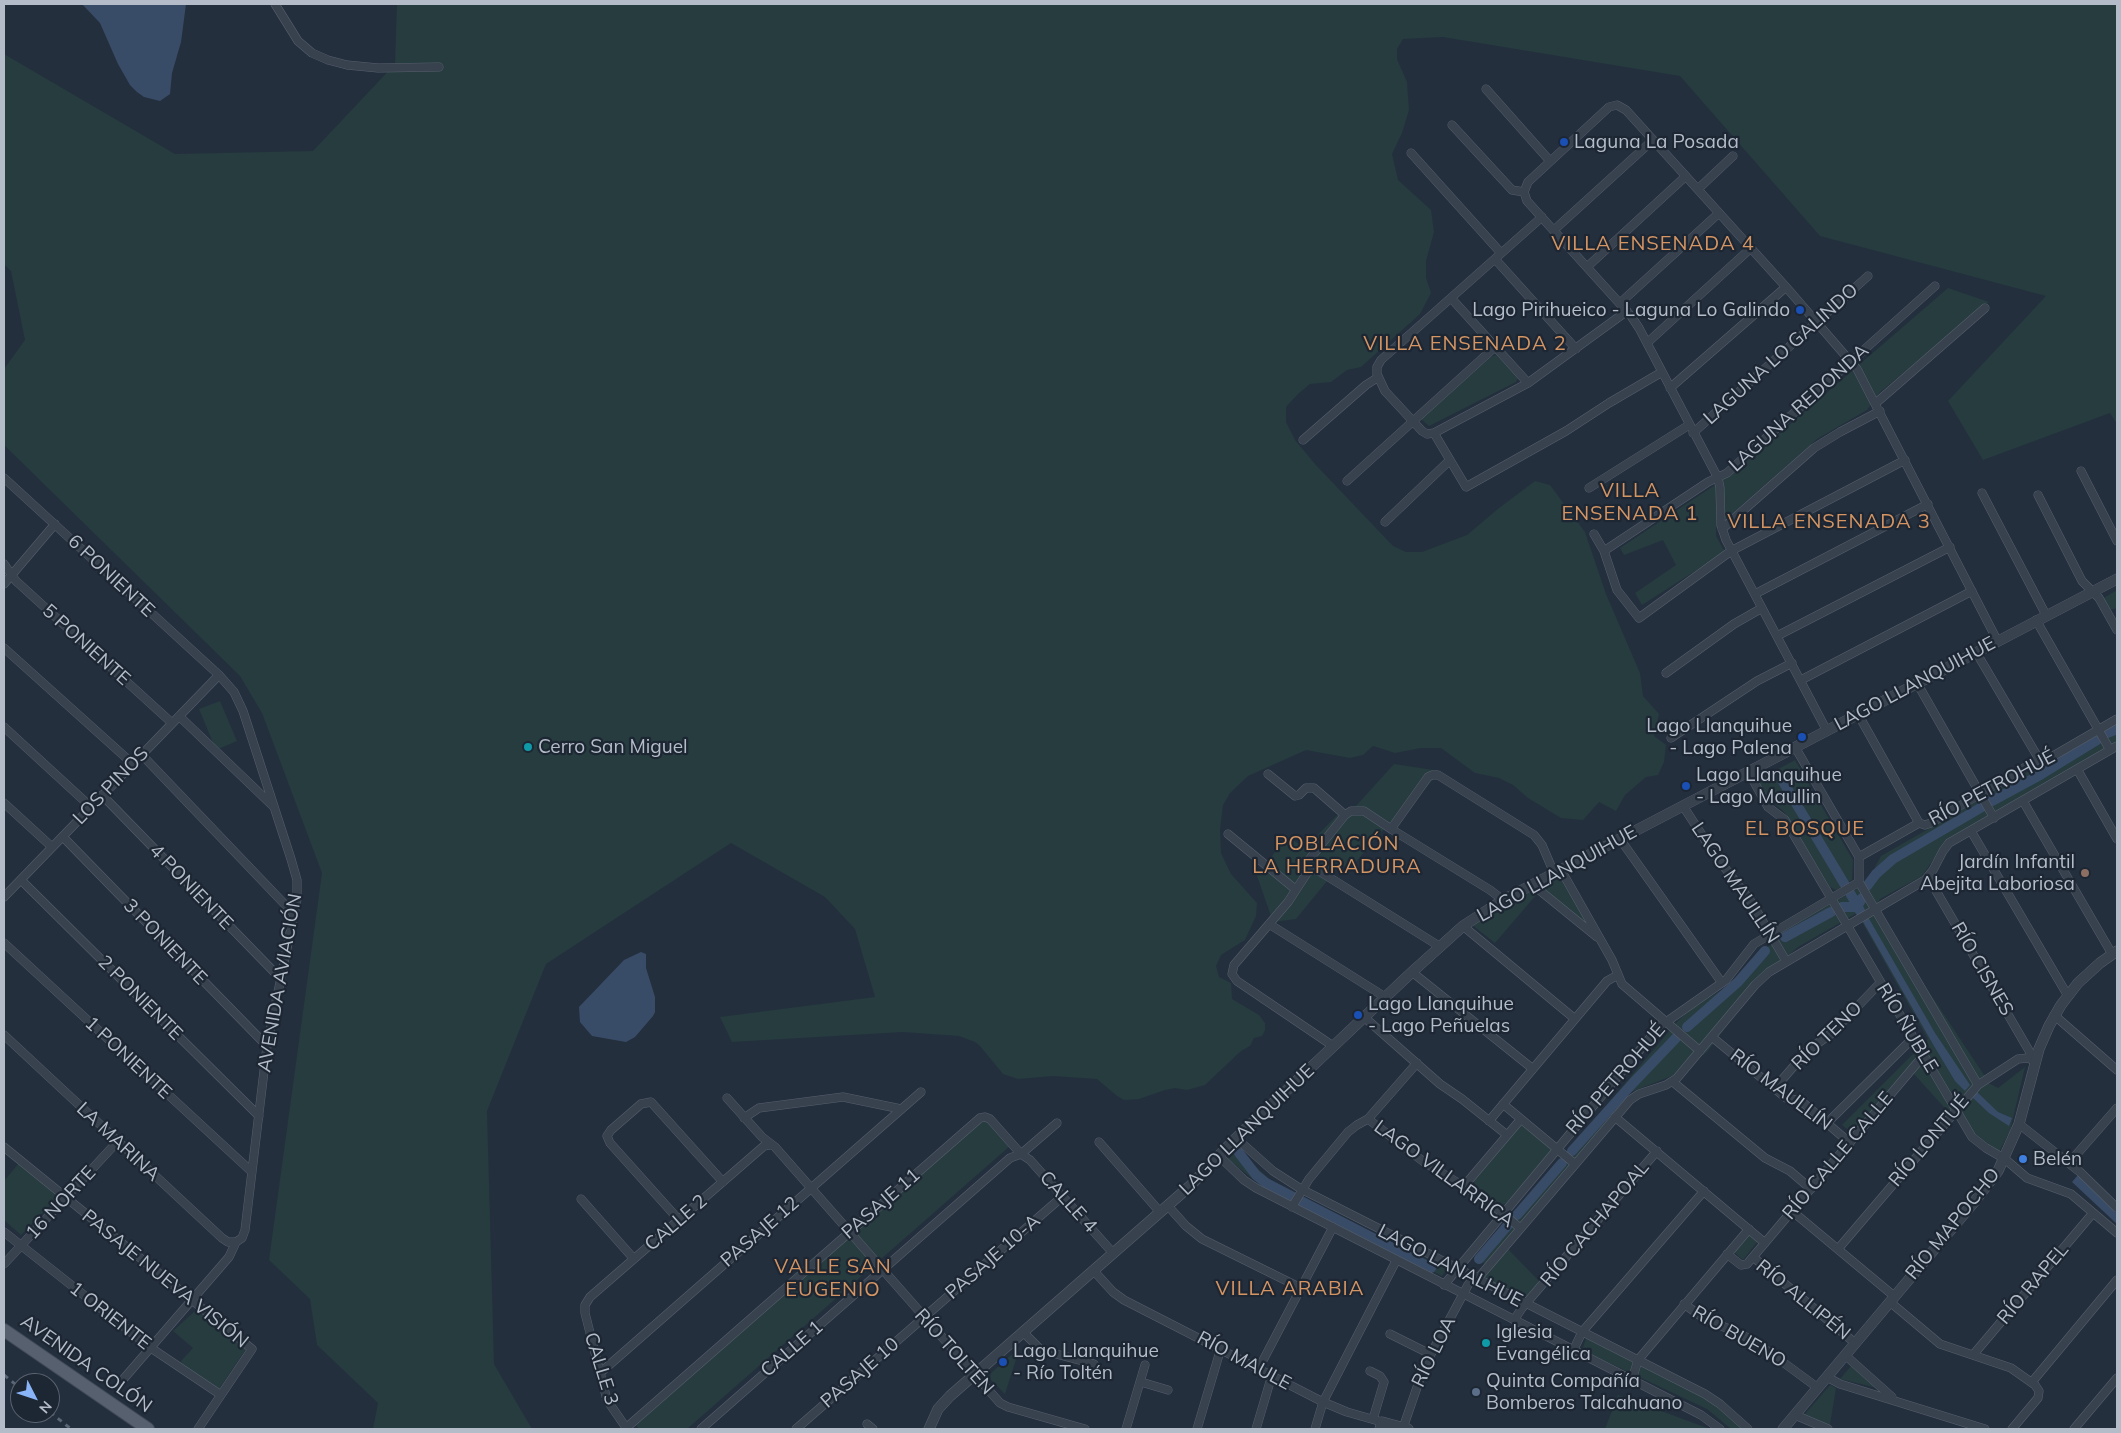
<!DOCTYPE html>
<meta charset="utf-8">
<style>
body{margin:0}
#map{position:relative;width:2121px;height:1433px;overflow:hidden;background:#242f3e;font-family:Mulish,sans-serif}
canvas{display:block}
.frame{position:absolute;inset:0;border:5px solid #b4bcc9;pointer-events:none}
.north{position:absolute;left:10px;top:1373px;width:50px;height:50px;box-sizing:border-box;background:#1d2633;border:1px solid #59626f;border-radius:50%;rotate:131deg;font-size:14px;font-weight:700;line-height:20px;text-align:center;color:#b4bcc9}
.north::after{content:'';display:block;margin:auto;width:18px;height:22px;background:#8ab4f8;clip-path:polygon(50% 0,100% 100%,50% 72%,0 100%)}
</style>
<div id="map">
<canvas width="2121" height="1433"></canvas>
<div class="frame"></div>
<div class="north">N</div>
</div>
<script>
const context = document.querySelector('canvas').getContext('2d');
context.lineJoin = 'round';
function fillPath(path, color) { context.fillStyle = color; context.fill(path, 'evenodd'); }
const poly = rows => new Path2D(rows.map(r => 'M' + r).join(''));
function strokePath(path, color, width, dash) { context.strokeStyle = color; context.lineWidth = width; context.lineCap = dash ? 'butt' : 'round'; context.setLineDash(dash || []); context.stroke(path); }
function label(font, color, halo, rows, align = 'center') {
  context.font = font + ' Mulish,sans-serif'; context.lineWidth = 4.5; context.setLineDash([]); context.textBaseline = 'middle'; context.strokeStyle = halo; context.fillStyle = color; for (const [text, x, y, turn = 0] of rows) {
    context.save(); context.translate(x, y); context.rotate((+turn || 0) * Math.PI / 180); context.textAlign = isNaN(turn) ? turn : align; if (halo) context.strokeText(text, 0, 0); context.fillText(text, 0, 0); context.restore();
  }
}
fillPath(poly([
 [397,4,2117,4,2117,424,2110,413,1983,460,1948,401,2046,296,1820,236,1680,76,1443,37,1403,39,1397,49,1397,59,1407,82,1409,110,1402,133,1392,154,1398,180,1431,210,1434,232,1426,261,1426,278,1431,293,1420,314,1361,367,1347,370,1331,382,1310,384,1298,394,1286,407,1286,422,1295,440,1315,464,1393,546,1406,552,1422,552,1467,535,1499,508,1535,481,1550,485,1585,532,1606,594,1640,673,1643,696,1659,714,1654,736,1666,745,1664,762,1658,775,1646,777,1625,795,1616,811,1599,802,1583,820,1561,818,1528,798,1513,785,1499,778,1475,773,1441,748,1421,748,1395,753,1373,746,1363,755,1350,758,1306,750,1248,776,1230,793,1223,805,1220,830,1221,853,1231,874,1257,903,1256,916,1245,940,1221,955,1216,966,1219,977,1231,983,1232,999,1259,1015,1265,1023,1265,1030,1262,1036,1254,1038,1250,1046,1241,1051,1205,1085,1187,1090,1175,1088,1165,1090,1139,1099,1124,1100,1117,1096,1097,1079,1053,1076,1018,1079,1003,1074,980,1046,975,1042,959,1036,903,1032,732,1042,720,1017,875,997,855,929,825,897,731,843,546,964,487,1111,494,1364,532,1429,373,1429,378,1403,317,1345,310,1299,269,1260,322,873,262,713,240,676,4,445,4,369,25,340,11,271,4,264,4,54,175,154,313,151,395,64],
 [1948,288,1989,302,1879,393,1867,410,1817,439,1716,528,1716,536,1725,552,1642,605,1635,593,1676,565,1663,540,1624,555,1620,548,1736,471],
 [1496,355,1518,378,1516,382,1429,426,1421,419,1491,357],
 [2117,590,2117,608,2109,610,2102,599],
 [220,701,237,741,216,750,199,709],
 [2117,721,2117,742,1944,844,1922,876,1880,899,1874,909,1990,1084,1998,1088,2025,1067,2010,1131,1999,1152,1952,1116,1913,1073,1859,1139,1842,1125,1928,1039,1857,913,1798,947,1765,976,1707,1052,1682,1072,1631,1092,1489,1267,1477,1258,1677,1022,1688,1011,1736,981,1779,934,1879,876,1875,867,1881,856],
 [1795,760,1853,860,1852,880,1836,890,1830,887,1784,812,1766,796,1758,780],
 [1394,764,1440,771,1401,818,1391,821,1349,870,1341,864,1296,919,1273,922,1257,876,1287,836,1305,848,1342,810,1356,806],
 [1559,875,1591,927,1539,886],
 [1533,890,1537,894,1495,943,1472,925,1506,903],
 [987,1121,1010,1146,687,1429,639,1429,636,1425,981,1122],
 [1518,1126,1524,1126,1550,1145,1551,1151,1506,1204,1501,1205,1476,1186,1473,1180],
 [1238,1150,1268,1178,1309,1202,1447,1269,1442,1276,1260,1185,1228,1159],
 [19,1163,58,1197,21,1235,4,1220,4,1181],
 [1749,1234,1758,1241,1743,1260,1734,1252],
 [1507,1248,1539,1281,1529,1298,1526,1300,1483,1280],
 [196,1310,246,1349,219,1389,182,1366,181,1361,193,1348,173,1331],
 [1586,1339,1591,1339,1702,1396,1728,1415,1744,1429,1731,1429,1707,1409,1582,1350],
 [1020,1347,1005,1394,990,1379,991,1373],
 [1851,1366,1877,1388,1840,1379],
 [1830,1385,1836,1388,1830,1425,1820,1423,1804,1415],
 [1618,1395,1710,1429,1605,1429]
]), '#263c3f');
fillPath(poly([
 [82,4,186,4,181,42,172,73,170,94,160,101,144,97,137,92,130,85,118,64,100,23],
 [1868,917,1935,1033,1970,1085,1965,1091,1955,1081,1934,1046,1862,920],
 [641,952,646,954,646,968,655,997,655,1012,653,1016,635,1037,626,1042,592,1036,580,1022,579,1007,624,960],
 [1977,1092,1998,1112,2012,1118,2009,1126,1989,1113,1972,1097],
 [2078,1175,2117,1214,2117,1224,2072,1182]
]), '#394c67');
strokePath(poly([
 [2107,733,2117,729],
 [1782,780,1845,885],
 [1992,801,2040,775,2097,740],
 [1867,886,1876,874,1893,859,1982,807],
 [1850,893,1860,911],
 [1842,907,1857,907,1862,898],
 [1785,937,1831,912],
 [1687,1027,1738,982,1765,951],
 [1572,1151,1633,1083,1676,1038],
 [1239,1153,1256,1175,1266,1183,1431,1268],
 [1517,1215,1562,1163],
 [1479,1259,1508,1225]
]), '#394c67', 10);
const minor = poly([
 [275,4,298,41,312,53,328,60,347,65,378,68,439,67],
 [1486,89,1550,161],
 [1452,125,1512,190,1524,192],
 [1411,153,1501,253],
 [1698,189,1733,156],
 [1524,192,1528,182,1609,107,1617,105,1626,110,1786,287,1857,369,1997,640],
 [1524,192,1527,201,1631,316,1639,328,1718,478,1720,488,1721,525,1726,540,1827,731],
 [1542,217,1381,360,1377,367,1377,374,1385,391,1422,431,1427,434,1434,433,1528,383,1627,311],
 [1554,230,1653,140],
 [1495,259,1576,349],
 [1587,267,1686,176],
 [1451,298,1528,383],
 [1620,303,1719,213],
 [1647,343,1751,248],
 [1670,388,1786,287],
 [1876,403,1985,308],
 [1434,433,1466,487,1566,431,1609,403,1662,372],
 [1693,433,1868,276],
 [1303,440,1366,385,1377,378],
 [2081,471,2117,541],
 [4,478,219,675,234,692,243,711,291,859,297,880,297,899,267,1046,245,1230,242,1238,236,1242],
 [1347,481,1495,347],
 [1589,488,1689,425],
 [1982,493,2046,615],
 [2038,495,2082,581,2099,598,2117,630],
 [1385,522,1450,460],
 [1722,529,1814,448,1840,432,1880,411],
 [1594,534,1604,551,1617,590,1639,618,1731,551,1905,460],
 [1604,551,1708,482,1727,473,1935,286],
 [4,564,16,581,172,723],
 [4,584,55,524],
 [1755,594,1928,504],
 [2036,620,2110,750],
 [1777,636,1950,547],
 [4,648,133,764],
 [1976,652,2039,759],
 [1666,673,1734,624,1762,608],
 [1801,680,1972,591],
 [1917,683,1994,818],
 [1858,714,1919,823],
 [179,716,273,806],
 [4,727,91,807],
 [1671,738,1757,681,1792,663],
 [1795,747,1859,857,1859,882,1978,1085],
 [142,755,294,914],
 [2077,769,2117,839],
 [1748,771,1768,807,1785,820,1972,1137,1986,1148,2005,1159,2027,1178,2071,1194,2117,1233],
 [1268,774,1295,796,1299,795,1306,788,1314,788,1345,815],
 [102,795,280,978],
 [2023,801,2112,954],
 [4,803,52,847],
 [1683,806,1715,855,1752,903,1786,961],
 [1391,829,1428,777,1432,775,1438,775,1534,835,1542,845,1554,873],
 [1971,831,2068,996],
 [1228,834,1295,889],
 [63,837,267,1046],
 [1620,839,1722,983],
 [1859,857,1919,823,1925,825,1931,823,2039,759,2048,759,2117,719],
 [1561,870,1612,960,1622,984,1700,1051],
 [1309,871,1308,861,1345,815,1351,811,1364,811,1391,829,1490,890,1503,900],
 [1928,877,2035,1061],
 [21,880,259,1116],
 [1533,885,1597,937],
 [4,897,219,675],
 [1269,924,1385,997],
 [1463,926,1575,1019],
 [4,943,252,1172],
 [1412,972,1533,1069],
 [2054,1015,2117,1070],
 [1364,1017,1440,1084,1462,1099,1507,1135],
 [4,1035,222,1238,228,1242,236,1242],
 [1712,1037,1786,1098,1801,1101,1850,1143],
 [1333,1046,1237,981,1232,974,1234,965,1288,902,1307,873,1312,870,1319,871,1439,946],
 [1673,1082,1765,1158,1790,1171,1811,1189],
 [1774,1089,1807,1051,1832,1033,1880,983],
 [727,1098,762,1137,775,1147,1000,1403,1008,1407,1085,1429],
 [1503,1104,1575,1164],
 [1615,1117,1765,1243],
 [744,1118,759,1108,843,1097,901,1109],
 [1368,1119,1424,1162,1489,1202,1520,1228],
 [1489,1121,1607,981,1618,975],
 [1827,1123,1913,1038],
 [2019,1124,2080,1172,2117,1208],
 [1236,1138,1273,1171,1301,1189,1705,1394,1720,1404,1748,1429],
 [1099,1142,1160,1212],
 [4,1147,252,1349,198,1429],
 [1021,1154,1030,1160,1113,1253],
 [1021,1154,1057,1123],
 [1218,1155,1244,1180,1256,1188,1701,1415,1720,1429],
 [2069,1163,2117,1108],
 [1464,1186,1521,1119],
 [581,1199,634,1259],
 [1168,1206,1186,1226,1202,1239,1301,1288],
 [1292,1207,1309,1179,1348,1132,1357,1125,1368,1119,1417,1063],
 [1792,1211,1894,1296],
 [679,1220,610,1143,607,1136,611,1130,641,1104,651,1102,723,1182],
 [4,1232,151,1348,221,1395],
 [1838,1249,1978,1085,2018,1059,2028,1058,2036,1062],
 [1727,1254,1741,1265,1747,1264,1923,1056],
 [1753,1257,1855,1343],
 [4,1264,118,1141],
 [1093,1270,1113,1292,1124,1300,1323,1402,1347,1412,1382,1422],
 [1444,1285,1659,1027,1726,980,1754,944,1859,882],
 [1890,1302,1940,1344,2011,1368,2035,1385,2039,1391,2038,1398,2012,1429],
 [1684,1304,1705,1319,1741,1334,1761,1346,1818,1388],
 [1514,1320,1522,1308,1657,1151],
 [1023,1332,1041,1350,1094,1364],
 [1390,1334,1430,1354],
 [1573,1351,1582,1332,1704,1191],
 [1845,1355,1892,1397],
 [1973,1355,2093,1213],
 [1259,1368,1333,1227],
 [1370,1371,1380,1376,1384,1382,1373,1419],
 [600,1373,921,1092],
 [1827,1377,1840,1384,1985,1429],
 [1632,1380,1638,1360,1749,1229],
 [1141,1382,1168,1390],
 [2032,1382,2117,1280],
 [120,1383,229,1257,236,1242],
 [1795,1415,1828,1429],
 [867,1424,873,1429],
 [626,1428,980,1118,985,1117,990,1119,1021,1154],
 [1403,1428,1424,1367,1468,1285,1473,1278,1480,1276,1630,1100,1639,1094,1666,1085,1677,1078,1755,985,1769,972,1925,880,1933,870,1943,851,1949,843,2117,746],
 [627,1429,607,1400,585,1313,585,1305,590,1297,764,1146,770,1145],
 [701,1429,1010,1158,1021,1154],
 [796,1429,1063,1196],
 [1126,1429,1145,1365],
 [1197,1429,1221,1348],
 [1256,1429,1272,1375],
 [1315,1429,1323,1402,1396,1261],
 [2074,1429,2117,1378]
]);
const tertiary = poly([
 [929,1429,938,1409,950,1396,1190,1186,1233,1141,1412,972,1463,926,1503,900,2117,579],
 [1380,1429,1382,1422,1408,1429],
 [1783,1429,1975,1201,1998,1171,2019,1124,2039,1049,2049,1026,2061,1005,2078,983,2100,963,2117,951]
]);
const primary = poly([
 [4,1330,148,1429]
]);
strokePath(minor, '#565f6c', 9);
strokePath(tertiary, '#565f6c', 11);
strokePath(primary, '#414a57', 14);
strokePath(minor, '#38414e', 8);
strokePath(tertiary, '#38414e', 10);
strokePath(primary, '#56606e', 12);
strokePath(poly([
 [4,1375,20,1388],
 [50,1412,71,1429]
]), '#5a6575', 3, [5, 5]);
for (const [x, y, r, color] of [
 [1564,142,5,"#1a4fb4"],
 [1800,310,5,"#1a4fb4"],
 [1802,737,5,"#1a4fb4"],
 [528,747,5,"#0f9aa8"],
 [1686,786,5,"#1a4fb4"],
 [2085,873,5,"#8d6e63"],
 [1358,1015,5,"#1a4fb4"],
 [2023,1159,5,"#3f7fe0"],
 [1486,1343,5,"#0f9aa8"],
 [1003,1362,5,"#1a4fb4"],
 [1476,1392,5,"#5c6f8a"]
]) { const dot = new Path2D(); dot.arc(x, y, r, 0, 2 * Math.PI); context.fillStyle = color; context.fill(dot); strokePath(dot, '#1d2633', 2); }
label('19px', '#b4bcc9', '#1d2633', [
 ["Laguna La Posada",1574,142],
 ["Lago Pirihueico - Laguna Lo Galindo",1790,310,"right"],
 ["Lago Llanquihue",1792,726,"right"],
 ["- Lago Palena",1792,748,"right"],
 ["Cerro San Miguel",538,747],
 ["Lago Llanquihue",1696,775],
 ["- Lago Maullin",1696,797],
 ["Jardín Infantil",2075,862,"right"],
 ["Abejita Laboriosa",2075,884,"right"],
 ["Lago Llanquihue",1368,1004],
 ["- Lago Peñuelas",1368,1026],
 ["Belén",2033,1159],
 ["Iglesia",1496,1332],
 ["Evangélica",1496,1354],
 ["Lago Llanquihue",1013,1351],
 ["- Río Toltén",1013,1373],
 ["Quinta Compañía",1486,1381],
 ["Bomberos Talcahuano",1486,1403]
], 'left');
label('19px', '#b4bcc9', '#1d2633', [
 ["LAGUNA LO GALINDO",1781,354,-42],
 ["LAGUNA REDONDA",1799,408,-42],
 ["6 PONIENTE",111,576,43],
 ["5 PONIENTE",86,645,42],
 ["LAGO LLANQUIHUE",1915,684,-28],
 ["LOS PINOS",111,786,-46],
 ["RÍO PETROHUÉ",1992,788,-28],
 ["LAGO LLANQUIHUE",1557,874,-29],
 ["LAGO MAULLÍN",1735,883,56],
 ["4 PONIENTE",191,887,46],
 ["3 PONIENTE",165,942,46],
 ["RÍO CISNES",1982,969,60],
 ["AVENIDA AVIACIÓN",280,983,-80],
 ["2 PONIENTE",140,998,45],
 ["RÍO ÑUBLE",1907,1028,59],
 ["RÍO TENO",1827,1036,-44],
 ["1 PONIENTE",128,1058,43],
 ["RÍO PETROHUÉ",1616,1079,-49],
 ["RÍO MAULLÍN",1781,1090,37],
 ["LAGO LLANQUIHUE",1247,1130,-44],
 ["RÍO LONTUÉ",1929,1141,-50],
 ["LA MARINA",118,1142,43],
 ["RÍO CALLE CALLE",1838,1156,-50],
 ["LAGO VILLARRICA",1444,1174,36],
 ["CALLE 4",1068,1202,48],
 ["16 NORTE",61,1203,-47],
 ["PASAJE 11",881,1204,-41],
 ["CALLE 2",676,1223,-41],
 ["RÍO CACHAPOAL",1595,1224,-50],
 ["RÍO MAPOCHO",1953,1224,-51],
 ["PASAJE 12",760,1232,-41],
 ["PASAJE 10-A",993,1257,-41],
 ["LAGO LANALHUE",1450,1266,27],
 ["PASAJE NUEVA VISIÓN",165,1279,39],
 ["RÍO RAPEL",2033,1284,-50],
 ["RÍO ALLIPÉN",1803,1300,39],
 ["1 ORIENTE",110,1316,38],
 ["RÍO BUENO",1739,1337,30],
 ["CALLE 1",792,1349,-41],
 ["RÍO TOLTÉN",954,1352,48],
 ["RÍO LOA",1434,1352,-64],
 ["RÍO MAULE",1244,1361,28],
 ["AVENIDA COLÓN",86,1364,35],
 ["CALLE 3",601,1369,73],
 ["PASAJE 10",860,1373,-41]
]);
context.letterSpacing = '1px';
label('20px', '#d59563', '#1d2633', [
 ["VILLA ENSENADA 4",1653,244],
 ["VILLA ENSENADA 2",1465,344],
 ["VILLA",1630,491],
 ["ENSENADA 1",1630,514],
 ["VILLA ENSENADA 3",1829,522],
 ["EL BOSQUE",1805,829],
 ["POBLACIÓN",1337,844],
 ["LA HERRADURA",1337,867],
 ["VALLE SAN",833,1267],
 ["EUGENIO",833,1290],
 ["VILLA ARABIA",1290,1289]
]);
context.letterSpacing = '0px';
</script>
